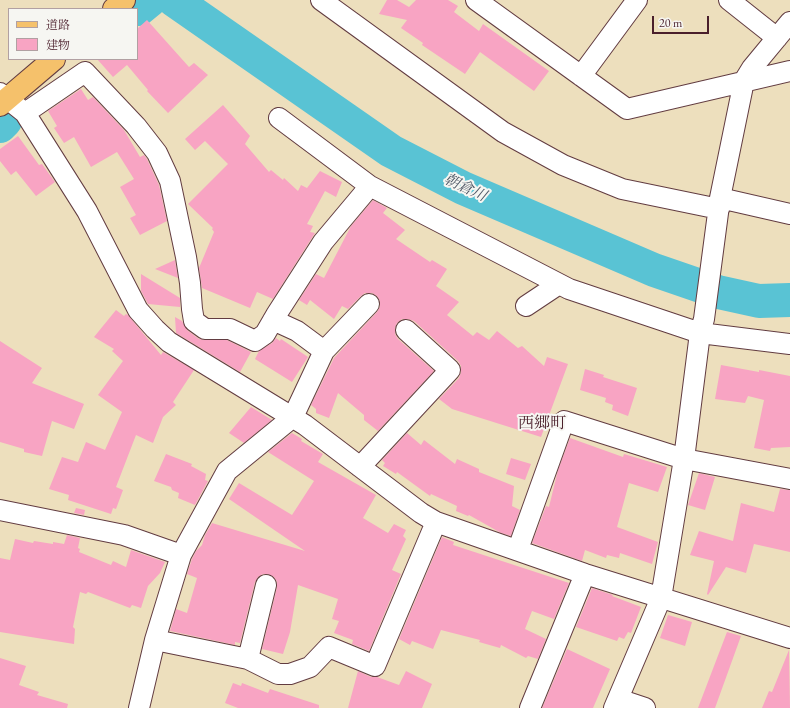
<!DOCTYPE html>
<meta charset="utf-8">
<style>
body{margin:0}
#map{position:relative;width:790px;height:708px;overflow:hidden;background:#eddfbd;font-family:"EB Garamond","Noto Serif JP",serif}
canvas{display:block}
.legend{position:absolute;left:8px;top:8px;width:130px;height:52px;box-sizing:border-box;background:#f6f6f2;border:1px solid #b1a0a2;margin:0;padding:5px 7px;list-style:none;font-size:12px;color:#4a1f2b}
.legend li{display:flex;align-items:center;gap:8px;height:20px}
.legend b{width:20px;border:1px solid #b1a0a2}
.scale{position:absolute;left:652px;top:16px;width:57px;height:18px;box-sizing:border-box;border:2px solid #4a1f2b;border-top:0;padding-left:5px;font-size:12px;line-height:14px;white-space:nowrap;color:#4a1f2b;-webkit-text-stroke:3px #f6f6f2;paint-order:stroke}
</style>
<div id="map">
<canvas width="790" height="708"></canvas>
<ul class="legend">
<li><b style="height:5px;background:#f5c16b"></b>道路</li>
<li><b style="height:11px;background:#f8a4c3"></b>建物</li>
</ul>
<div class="scale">20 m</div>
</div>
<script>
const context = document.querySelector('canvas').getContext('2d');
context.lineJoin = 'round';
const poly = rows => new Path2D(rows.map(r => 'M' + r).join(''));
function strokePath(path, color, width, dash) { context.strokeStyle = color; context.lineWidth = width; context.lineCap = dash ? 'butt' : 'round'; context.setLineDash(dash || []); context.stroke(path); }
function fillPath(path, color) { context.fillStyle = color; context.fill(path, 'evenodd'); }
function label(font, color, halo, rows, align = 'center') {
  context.font = font + ' "EB Garamond","Noto Serif JP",serif'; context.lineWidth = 4; context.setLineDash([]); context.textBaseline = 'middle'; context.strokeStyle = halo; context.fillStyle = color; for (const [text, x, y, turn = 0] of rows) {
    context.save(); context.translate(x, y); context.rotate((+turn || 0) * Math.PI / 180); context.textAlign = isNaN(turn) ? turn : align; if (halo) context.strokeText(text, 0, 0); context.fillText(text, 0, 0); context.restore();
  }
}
strokePath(poly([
 [174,0,391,151,463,188,654,270,718,292,759,301,790,300],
 [139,9,150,0],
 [0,126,5,121]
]), '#59c3d4', 34);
fillPath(poly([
 [387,0,397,0,409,7,416,0,448,0,458,6,454,12,479,31,483,24,549,71,534,91,480,52,465,74,422,45,423,43,401,28,407,20,379,14],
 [147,20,189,67,194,63,208,75,168,113,147,91,148,90,127,65,113,77,97,59,137,59,137,29],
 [81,89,88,100,93,97,124,130,140,157,144,155,147,159,159,185,167,221,140,235,130,218,136,215,120,187,134,179,117,152,91,167,74,137,64,143,54,128,57,126,48,111],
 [223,105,250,136,245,144,269,172,271,170,283,180,284,178,298,191,301,185,307,188,320,171,342,182,336,197,325,191,307,224,313,226,310,232,315,233,273,299,257,292,250,308,202,288,199,268,214,232,212,229,213,228,188,204,228,164,205,141,195,150,185,139],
 [18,136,39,165,42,164,55,182,36,196,16,171,11,175,0,161,0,149],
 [373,200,387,208,383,213,405,230,396,239,430,262,432,260,447,269,436,286,459,302,447,315,473,336,477,332,489,340,497,331,518,348,522,346,544,366,547,357,568,364,541,437,452,409,439,399,459,378,461,372,461,366,458,361,414,321,408,319,402,319,397,323,395,328,395,334,398,339,434,371,378,431,364,420,364,415,338,393,329,418,316,413,316,409,311,405,334,358,377,312,380,307,380,301,377,296,372,293,365,293,361,296,348,309,342,306,334,319,310,300,307,305,299,300,316,274,324,278,351,226],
 [175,260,178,278,155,269],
 [141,274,180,298,180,307,148,304,141,291],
 [116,310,124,316,126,314,128,315,161,355,163,352,194,370,173,402,176,405,163,417,153,443,136,435,116,487,123,490,116,509,113,508,111,514,68,500,69,495,49,489,62,457,78,462,86,442,105,450,122,412,98,395,123,361,112,351,114,349,94,337],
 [175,317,182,321,187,330,199,339,205,340,227,340,251,352,240,372,176,333],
 [276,338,280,341,281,339,308,357,292,382,255,359,259,351,272,343],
 [0,341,42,368,32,383,84,404,74,429,52,421,42,456,24,452,24,449,0,442],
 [721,365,759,372,759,370,790,376,790,447,771,448,770,451,754,448,764,400,748,396,745,403,715,399],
 [585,369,604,375,603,377,637,388,628,416,612,410,613,405,605,402,606,398,580,390],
 [251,407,272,420,244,443,229,433],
 [292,433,302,439,301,441,323,454,318,462,376,495,363,518,388,533,394,524,406,530,403,536,406,539,392,570,401,574,369,651,352,644,353,640,334,633,339,621,332,619,338,599,298,585,290,632,283,654,262,649,277,587,277,582,274,577,268,574,263,574,258,577,255,582,240,643,235,642,235,645,170,631,176,609,187,613,197,578,187,574,192,559,196,551,202,545,205,535,212,523,305,551,229,499,239,483,292,515,314,481,268,452],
 [407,433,421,445,424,440,455,464,457,459,479,469,479,472,514,486,512,506,520,510,511,536,501,533,469,515,468,516,456,511,457,506,431,494,430,496,397,472,396,474,383,466,385,463,382,460],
 [570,438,623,457,624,454,667,467,658,492,629,483,617,527,658,542,652,564,620,553,619,558,607,555,606,558,585,550,582,561,532,543,546,506,549,507,558,470],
 [166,454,192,464,191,466,206,474,205,480,208,481,195,505,178,498,179,493,172,490,171,487,154,481],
 [511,458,531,464,525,480,506,474],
 [699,473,715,477,705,510,688,505],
 [780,489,790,490,790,552,754,544,746,573,726,567,708,595,707,594,714,561,690,555,699,531,733,541,741,503,774,512],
 [76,508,85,510,84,515,74,513],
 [67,535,80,538,78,548,80,549,79,552,111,565,113,561,126,567,131,550,165,562,160,573,148,586,141,608,132,605,130,608,88,592,86,594,80,592,73,627,75,629,74,644,0,632,0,558,10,560,15,539,33,543,34,541,53,544,53,542,64,544],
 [442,537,454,542,453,545,569,583,554,619,532,611,525,629,546,639,538,659,528,656,526,658,501,645,500,648,479,642,480,640,441,630,433,649,412,641,410,645,399,639],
 [592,588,613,595,612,596,641,607,631,633,628,632,624,639,619,637,617,641,576,627],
 [668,615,692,622,685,646,660,638],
 [727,632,741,636,715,708,698,708],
 [567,649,610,669,593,708,542,708],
 [789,650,790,708,762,708,769,691,772,692],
 [0,658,26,666,19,685,39,692,37,695,68,704,67,708,0,708],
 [358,671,371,677,377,677,399,685,406,671,432,684,422,708,348,708],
 [233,683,241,686,242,683,268,693,270,689,319,705,319,708,238,708,225,703]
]), '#f8a4c3');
const minor = poly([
 [321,0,503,132,563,165,622,189,719,209],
 [476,0,627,109,790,71],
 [729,0,777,38],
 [581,76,637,0],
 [0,93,25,113,87,211,138,310,155,329,169,342,305,425,421,513,436,522,585,574,790,638],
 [25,113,85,72,136,126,157,153,170,181,186,257,190,283,192,309,194,321,205,329,230,329,255,341,265,334,276,315,323,242,370,186],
 [279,118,370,186,569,289,700,333,790,344],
 [720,198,790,214],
 [526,306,559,284],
 [324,351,369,304],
 [360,467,450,370,406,330],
 [0,510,124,535,181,555,155,640,139,708],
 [518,549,564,421,684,459,790,479],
 [181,555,227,471,293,417,324,351,297,331,273,320],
 [155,640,248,659,278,674,290,674,310,667,329,647,375,666,436,522],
 [248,659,266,585],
 [618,699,645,708],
 [530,708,585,574],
 [614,708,661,598,684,459,700,333,704,319,720,198,744,81,752,68,790,22]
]);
const major = poly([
 [114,9,124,0],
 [0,105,54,59]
]);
strokePath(minor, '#623c41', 22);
strokePath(major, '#623c41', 24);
strokePath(minor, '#fff', 20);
strokePath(major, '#f5c16b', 22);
label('italic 15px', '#4f5866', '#f6f6f2', [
 ["朝倉川",465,188,25]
]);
label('16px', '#4a1f2b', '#f6f6f2', [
 ["西郷町",542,424]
]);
</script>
